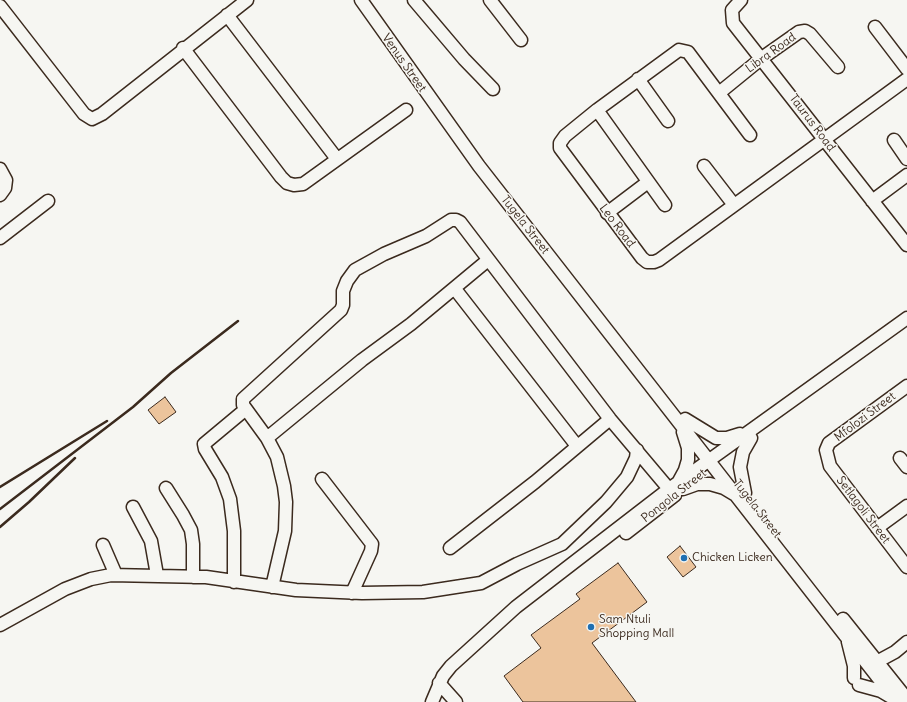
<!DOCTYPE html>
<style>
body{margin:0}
canvas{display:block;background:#f6f6f2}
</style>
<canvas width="907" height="702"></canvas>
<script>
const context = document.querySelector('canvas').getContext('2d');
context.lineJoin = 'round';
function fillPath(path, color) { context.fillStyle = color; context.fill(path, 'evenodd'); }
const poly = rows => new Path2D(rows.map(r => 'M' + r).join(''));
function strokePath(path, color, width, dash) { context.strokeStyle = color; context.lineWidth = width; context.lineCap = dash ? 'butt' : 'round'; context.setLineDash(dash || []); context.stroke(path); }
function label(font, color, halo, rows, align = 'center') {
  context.font = font + ' Delius,sans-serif'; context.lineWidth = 3; context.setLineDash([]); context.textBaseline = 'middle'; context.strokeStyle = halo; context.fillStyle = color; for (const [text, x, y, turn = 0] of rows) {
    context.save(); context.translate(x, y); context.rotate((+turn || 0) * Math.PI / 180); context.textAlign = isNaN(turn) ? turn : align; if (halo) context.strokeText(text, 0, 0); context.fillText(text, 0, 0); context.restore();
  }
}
const building = poly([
 [165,397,176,412,159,424,148,410,165,397],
 [680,546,696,567,683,577,667,557,680,546],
 [618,563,647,602,592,643,636,702,523,702,504,676,541,648,531,635,580,599,576,594,618,563]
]);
fillPath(building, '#ecc49c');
strokePath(building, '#3b2a1e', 1);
const minor = poly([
 [361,0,479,166,897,702],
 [414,0,464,59,493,89],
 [490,0,521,40],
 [741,0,732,10,733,23,907,245],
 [0,6,84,114,92,119,102,114,247,0],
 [227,15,337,159],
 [875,27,907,69],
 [183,48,281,177,287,183,294,185,303,184,406,110],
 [638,79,668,121],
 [719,93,762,58,799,32,805,31,810,34,838,67],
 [597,110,665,205],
 [750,135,688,52,679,50,597,110,565,136,560,143,560,148,642,258,647,262,654,262,659,260,907,79],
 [894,140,907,159],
 [704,166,734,205],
 [0,169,6,180,5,188,0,195],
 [872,201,907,175],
 [607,213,648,182],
 [0,238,48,201],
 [455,289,577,446],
 [907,386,829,443,826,450,830,466,907,567],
 [685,419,716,438,727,438,740,434],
 [267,438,362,360,411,324,488,260],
 [900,458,907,467],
 [322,479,372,544,371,551,352,593],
 [679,481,685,470,688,460,688,448,683,432],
 [166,488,183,515,191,530,193,544,193,577],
 [683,489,697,484,710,484,724,488,734,494],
 [745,493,740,467,743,452,751,438],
 [133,507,151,541,157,575],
 [877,528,907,506],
 [626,533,675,495],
 [103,545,116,575],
 [450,548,535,482,610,419],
 [234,582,234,531,230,499,222,477,205,449,204,444,246,409],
 [272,587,285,531,286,502,284,486,277,457,267,438,243,405,243,399,341,310,343,305,343,291,347,281,355,270,384,254,426,236,451,220,456,220,460,222,610,419,669,489],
 [843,619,907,699],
 [0,625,65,589,91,579,111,575,206,577,296,590,362,593,423,592,481,583,517,564,562,544,606,502,627,477,636,458,637,450],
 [848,642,854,666,854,678],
 [871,665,895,652,907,642],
 [439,683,456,702],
 [859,685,881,691,891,697],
 [432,702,443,676,451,666,516,607,669,489,907,318]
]);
strokePath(minor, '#3b2a1e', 15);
strokePath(minor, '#f6f6f2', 12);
strokePath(poly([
 [0,487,107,421],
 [0,509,133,407,171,373,238,321],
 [0,527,29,502,75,458]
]), '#3b2a1e', 2.5);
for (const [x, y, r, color] of [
 [684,558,4,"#1f6fb2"],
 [591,627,4,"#1f6fb2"]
]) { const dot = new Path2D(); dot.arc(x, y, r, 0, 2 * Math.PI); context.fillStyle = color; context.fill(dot); strokePath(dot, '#f6f6f2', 1.5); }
label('12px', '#3b2a1e', '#f6f6f2', [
 ["Libra Road",771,53,-36],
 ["Venus Street",404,63,55],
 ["Taurus Road",812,123,53],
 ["Tugela Street",525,225,52],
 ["Leo Road",617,226,53],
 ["Mfolozi Street",865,417,-37],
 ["Pongola Street",674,496,-38],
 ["Tugela Street",757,509,52],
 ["Setlagoli Street",863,510,53]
]);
label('12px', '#3b2a1e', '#f6f6f2', [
 ["Chicken Licken",692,558],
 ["Sam Ntuli",599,620],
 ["Shopping Mall",599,634]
], 'left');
</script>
